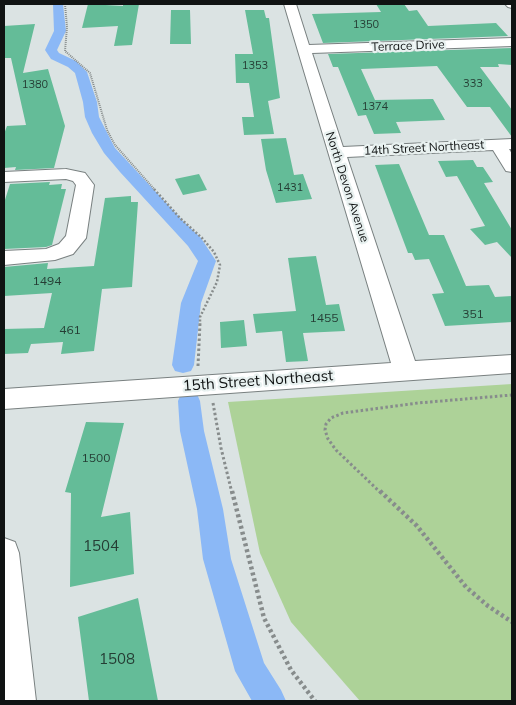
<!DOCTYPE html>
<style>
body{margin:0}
#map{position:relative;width:516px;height:705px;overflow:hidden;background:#dbe3e3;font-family:Mulish,sans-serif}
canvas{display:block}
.frame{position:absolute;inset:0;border:5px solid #101313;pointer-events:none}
</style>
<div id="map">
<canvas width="516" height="705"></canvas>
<div class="frame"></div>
</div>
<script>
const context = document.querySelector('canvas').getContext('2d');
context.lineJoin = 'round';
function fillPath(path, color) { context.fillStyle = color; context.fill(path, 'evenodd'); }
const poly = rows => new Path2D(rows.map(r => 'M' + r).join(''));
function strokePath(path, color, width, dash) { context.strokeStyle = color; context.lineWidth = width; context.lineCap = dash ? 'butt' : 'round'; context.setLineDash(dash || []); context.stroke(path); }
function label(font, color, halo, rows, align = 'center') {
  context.font = font + ' Mulish,sans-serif'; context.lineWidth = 4.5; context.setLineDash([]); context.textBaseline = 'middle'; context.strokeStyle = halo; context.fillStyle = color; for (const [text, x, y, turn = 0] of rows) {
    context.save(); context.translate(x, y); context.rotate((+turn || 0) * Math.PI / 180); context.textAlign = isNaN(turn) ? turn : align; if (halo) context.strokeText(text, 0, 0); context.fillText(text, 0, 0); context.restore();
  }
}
fillPath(poly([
 [512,384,512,701,360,701,291,622,260,553,228,402]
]), '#add298');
fillPath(poly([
 [53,4,63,4,66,31,57,50,59,53,76,61,87,72,97,102,99,117,115,148,182,220,201,238,216,261,201,303,194,365,191,371,183,373,175,371,172,365,181,303,198,261,188,246,120,172,104,153,92,133,85,117,83,102,75,73,68,67,51,59,45,50,54,31,53,4],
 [189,392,197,394,200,401,204,431,223,509,231,559,264,663,281,690,286,701,252,701,235,671,203,559,197,509,180,431,178,401,181,394,189,392]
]), '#8bb8f6');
fillPath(poly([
 [88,4,123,6,123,4,139,4,132,45,114,46,118,26,82,28],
 [376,4,404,4,409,11,417,10,428,26,496,23,508,36,323,43,312,14,381,12],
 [171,10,190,10,191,44,170,44],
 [245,10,264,10,266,18,269,18,280,98,268,101,274,134,244,135,242,117,254,117,249,83,236,83,235,54,253,54],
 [35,24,23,73,48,69,65,126,54,168,15,170,16,167,4,168,4,134,7,126,26,125,11,58,4,58,4,26],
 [512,48,512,65,498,64,499,67,480,67,512,110,512,137,490,107,467,107,437,66,361,69,375,100,433,99,445,120,396,122,401,133,374,134,366,115,358,116,338,67,333,67,328,54],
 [286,138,294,175,303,174,312,199,276,203,266,170,261,139],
 [473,160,477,167,483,167,493,182,484,183,512,230,512,258,497,242,485,245,470,229,485,226,457,176,446,177,438,161],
 [399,164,429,235,444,235,466,286,489,285,495,297,512,296,512,322,445,326,432,294,444,293,429,259,415,260,412,253,408,253,375,165],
 [199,174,207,190,183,195,175,179],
 [50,182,49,185,62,184,61,189,66,189,52,245,46,247,4,249,4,203,10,184],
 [131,196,131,202,138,202,132,287,102,289,94,351,61,354,63,342,31,344,28,353,4,354,4,329,44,328,52,293,4,296,4,267,48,263,47,269,94,266,105,198],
 [316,256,326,305,339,304,345,331,303,333,308,361,286,362,282,331,256,333,253,314,296,311,288,258],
 [244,320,247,346,221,348,220,322],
 [86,422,124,423,101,517,130,512,134,574,70,587,71,493,65,492],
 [138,598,158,701,89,701,78,617]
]), '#64bc98');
const minor = poly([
 [284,4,296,4,309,45,512,38,512,46,312,53,343,147,512,139,512,149,509,149,512,154,512,172,506,171,493,150,347,157,415,361,512,355,512,373,4,409,4,389,391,363,284,4],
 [505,4,512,4,512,8,508,7,505,4],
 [66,169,85,173,94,185,86,238,73,254,55,260,4,265,4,251,46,249,59,244,66,236,76,185,73,181,66,179,4,182,4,172,66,169],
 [4,538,15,542,19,553,36,701,4,701,4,538]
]);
strokePath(minor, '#798080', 2);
strokePath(poly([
 [65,4,67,27,65,51,90,73,107,130,115,145,155,190]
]), '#878c8c', 2, [1, 1]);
strokePath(poly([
 [154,189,180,218,202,238,214,252,220,265,217,282,200,317,200,324]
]), '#878c8c', 2.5, [2, 2]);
strokePath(poly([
 [198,366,200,323],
 [213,403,221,448,232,493],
 [381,493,336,450,328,439,325,430,326,424,331,418,343,413,418,403,512,395]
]), '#878c8c', 3, [2.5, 2.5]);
strokePath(poly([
 [232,491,264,618,291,670,315,701],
 [380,491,417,526,466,587,488,606,512,622]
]), '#878c8c', 4.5, [3, 3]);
fillPath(minor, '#fff');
label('11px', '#253d34', null, [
 ["1350",366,25],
 ["1353",255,66],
 ["333",473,84],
 ["1380",35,85],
 ["1374",375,107],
 ["1431",290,188]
]);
label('12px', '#101313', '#e8f1f0', [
 ["Terrace Drive",408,46,-2],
 ["14th Street Northeast",424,148,-3],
 ["North Devon Avenue",347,187,72]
]);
label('12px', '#253d34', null, [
 ["1494",47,281],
 ["351",473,314],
 ["1455",324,318],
 ["461",70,330],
 ["1500",96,458]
]);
label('15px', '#101313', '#e8f1f0', [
 ["15th Street Northeast",258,381,-4]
]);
label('15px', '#253d34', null, [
 ["1504",101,546],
 ["1508",117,659]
]);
</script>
